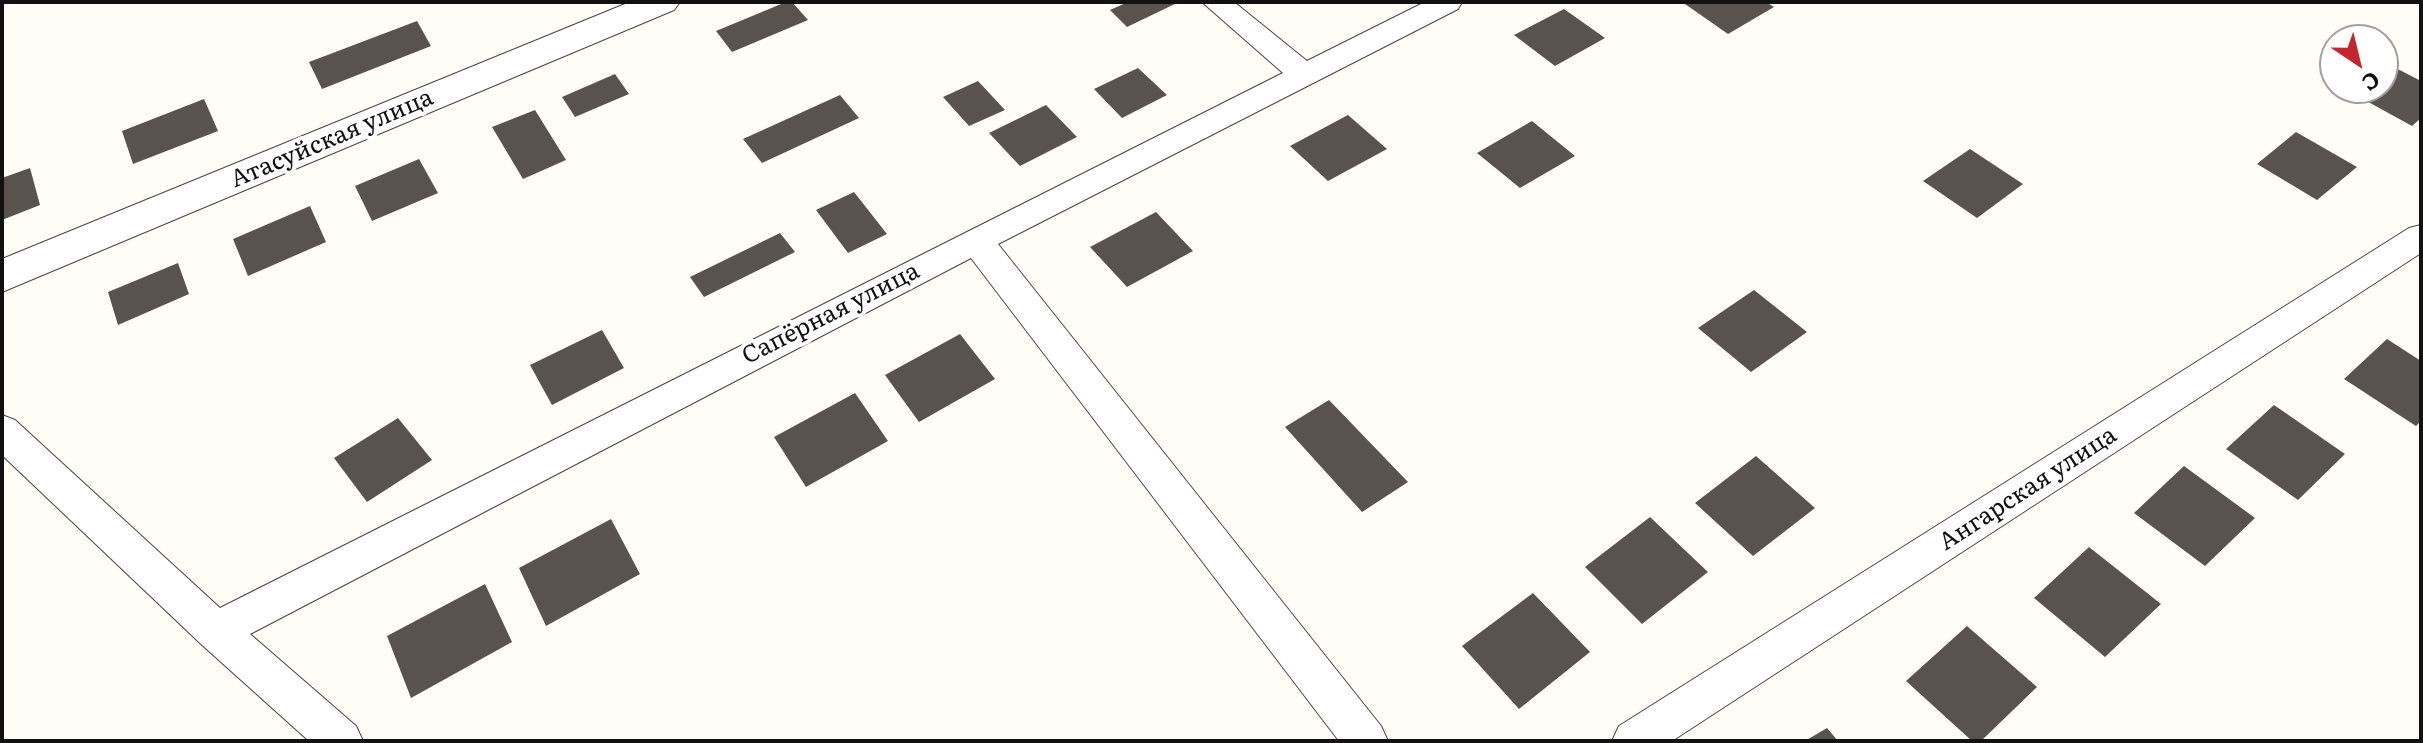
<!DOCTYPE html>
<meta charset="utf-8">
<style>
body{margin:0}
#map{position:relative;width:2423px;height:743px;overflow:hidden;background:#fffdf5;font-family:Literata,serif}
canvas{display:block}
.frame{position:absolute;inset:0;border:4px solid #111;pointer-events:none}
.north{position:absolute;left:2319px;top:24px;width:80px;height:80px;box-sizing:border-box;background:#fff;border:2px solid #a0a0a0;border-radius:50%;rotate:145deg;font-size:22px;font-weight:700;line-height:32px;text-align:center;color:#111}
.north::after{content:'';display:block;margin:auto;width:28px;height:36px;background:#c4262e;clip-path:polygon(50% 0,100% 100%,50% 72%,0 100%)}
</style>
<div id="map">
<canvas width="2423" height="743"></canvas>
<div class="frame"></div>
<div class="north">С</div>
</div>
<script>
const context = document.querySelector('canvas').getContext('2d');
context.lineJoin = 'round';
function fillPath(path, color) { context.fillStyle = color; context.fill(path, 'evenodd'); }
const poly = rows => new Path2D(rows.map(r => 'M' + r).join(''));
function strokePath(path, color, width, dash) { context.strokeStyle = color; context.lineWidth = width; context.lineCap = dash ? 'butt' : 'round'; context.setLineDash(dash || []); context.stroke(path); }
function label(font, color, halo, rows, align = 'center') {
  context.font = font + ' Literata,serif'; context.lineWidth = 8; context.setLineDash([]); context.textBaseline = 'middle'; context.strokeStyle = halo; context.fillStyle = color; for (const [text, x, y, turn = 0] of rows) {
    context.save(); context.translate(x, y); context.rotate((+turn || 0) * Math.PI / 180); context.textAlign = isNaN(turn) ? turn : align; if (halo) context.strokeText(text, 0, 0); context.fillText(text, 0, 0); context.restore();
  }
}
fillPath(poly([
 [786,2,792,2,808,20,732,52,716,31],
 [1128,2,1179,2,1127,27,1110,10],
 [1689,2,1766,2,1774,7,1728,34,1685,4],
 [1564,9,1605,38,1555,66,1514,35],
 [417,21,431,46,322,89,309,62],
 [2388,64,2421,81,2421,118,2412,126,2352,93,2358,88,2383,88,2383,68],
 [1138,68,1167,95,1122,118,1094,89],
 [615,74,629,94,575,117,562,97],
 [978,81,1005,110,969,126,943,97],
 [840,95,859,118,762,163,743,139],
 [204,99,218,131,133,164,122,131],
 [1046,105,1077,137,1020,166,989,133],
 [535,110,566,160,523,179,492,127],
 [1348,115,1387,149,1328,181,1290,146],
 [1532,121,1575,156,1520,188,1477,153],
 [2296,132,2357,167,2317,200,2257,164],
 [1970,149,2023,184,1977,218,1923,181],
 [419,159,438,193,372,221,355,186],
 [30,168,40,205,2,220,2,178],
 [854,192,887,234,848,253,816,210],
 [310,206,326,242,248,276,233,239],
 [1156,212,1193,251,1127,287,1090,247],
 [780,233,795,252,704,297,690,277],
 [178,263,189,294,118,325,108,292],
 [1754,290,1807,332,1751,372,1698,328],
 [602,330,624,368,552,405,530,365],
 [960,334,995,379,919,422,885,375],
 [2387,339,2421,361,2421,421,2416,426,2344,379],
 [855,393,888,441,806,487,774,437],
 [1329,400,1408,482,1362,512,1285,427],
 [2274,405,2345,454,2298,500,2226,449],
 [398,418,432,460,367,502,334,458],
 [1756,456,1815,508,1753,556,1695,503],
 [2184,466,2255,518,2205,566,2134,513],
 [1650,517,1708,572,1642,624,1585,567],
 [611,519,640,574,546,626,519,568],
 [2089,547,2161,604,2105,657,2034,598],
 [485,584,512,642,411,698,387,636],
 [1533,593,1590,652,1519,709,1462,646],
 [1967,626,2037,687,1981,741,1972,741,1906,681],
 [1827,728,1838,741,1805,741]
]), '#5a524d');
const minor = poly([
 [1202,2,1234,2,1307,61,1425,2,1462,2,1458,9,998,244,1381,726,1388,741,1339,741,971,258,250,634,356,726,363,741,309,741,201,644,2,455,2,415,15,420,220,608,1283,73,1202,2],
 [2421,225,2421,253,1672,741,1612,741,1619,726,2409,228,2421,225]
]);
const tertiary = poly([
 [630,2,680,2,674,10,2,292,2,259,630,2]
]);
strokePath(minor, '#444', 2);
strokePath(tertiary, '#444', 2);
fillPath(minor, '#fff');
fillPath(tertiary, '#fff');
label('24px', '#111', '#fff', [
 ["Атасуйская улица",332,139,-23],
 ["Сапёрная улица",831,314,-27],
 ["Ангарская улица",2028,489,-33]
]);
</script>
